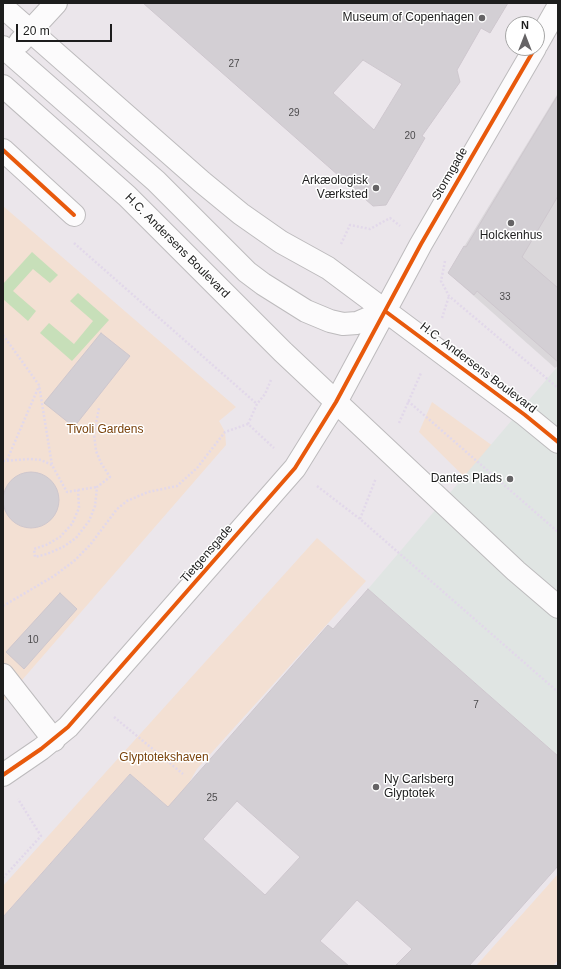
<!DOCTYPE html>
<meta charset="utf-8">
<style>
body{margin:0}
#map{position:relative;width:561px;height:969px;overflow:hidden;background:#ebe6eb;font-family:Arial,sans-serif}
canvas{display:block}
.frame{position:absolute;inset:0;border:4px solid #1d1d1d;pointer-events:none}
.north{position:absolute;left:505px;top:16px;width:40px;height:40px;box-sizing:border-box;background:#fff;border:1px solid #a5a5a5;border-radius:50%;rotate:0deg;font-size:11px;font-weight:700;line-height:16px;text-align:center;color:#1d1d1d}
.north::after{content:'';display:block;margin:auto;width:14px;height:18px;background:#656365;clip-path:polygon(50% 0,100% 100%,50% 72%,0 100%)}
.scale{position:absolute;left:16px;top:24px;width:96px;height:18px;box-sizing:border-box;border:2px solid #1d1d1d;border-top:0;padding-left:5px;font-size:12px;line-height:14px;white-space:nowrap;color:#1d1d1d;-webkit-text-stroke:3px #fff;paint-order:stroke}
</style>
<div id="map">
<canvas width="561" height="969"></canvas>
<div class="frame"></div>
<div class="north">N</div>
<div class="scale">20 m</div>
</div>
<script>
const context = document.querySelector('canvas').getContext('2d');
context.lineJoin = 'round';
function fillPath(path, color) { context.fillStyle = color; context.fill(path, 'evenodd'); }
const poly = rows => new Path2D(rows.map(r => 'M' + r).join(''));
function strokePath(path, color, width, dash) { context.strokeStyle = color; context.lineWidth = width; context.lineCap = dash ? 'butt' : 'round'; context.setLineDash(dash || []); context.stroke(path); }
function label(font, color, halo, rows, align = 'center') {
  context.font = font + ' Arial,sans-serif'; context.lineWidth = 3; context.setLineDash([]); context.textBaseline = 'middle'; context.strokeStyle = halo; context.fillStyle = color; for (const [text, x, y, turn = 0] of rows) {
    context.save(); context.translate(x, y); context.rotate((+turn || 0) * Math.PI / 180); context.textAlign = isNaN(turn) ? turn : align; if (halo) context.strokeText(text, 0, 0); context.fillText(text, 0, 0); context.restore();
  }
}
fillPath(poly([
 [558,93,558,366,555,368,448,273]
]), '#dad7da');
fillPath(poly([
 [3,206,236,407,219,421,225,432,226,445,3,702],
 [432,402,558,493,549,561,419,432],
 [317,538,366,581,197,769,172,812,130,774,3,917,3,886],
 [558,874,558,960,553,966,476,966]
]), '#f3e0d3');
fillPath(poly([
 [558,366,558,756,368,589]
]), '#e0e5e3');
fillPath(poly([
 [32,252,58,275,50,283,33,269,13,291,36,311,28,321,3,299,3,284],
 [78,293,109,320,72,361,40,333,49,323,74,344,93,321,70,301]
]), '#c7dfb9');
const building = poly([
 [143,3,508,3,490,33,481,28,457,70,460,82,422,136,425,138,386,205,373,206,143,3],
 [363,60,402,84,374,130,333,93,363,60],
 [558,95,558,196,522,257,558,288,558,362,477,291,474,295,448,273,464,246,466,247,558,95],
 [101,333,130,356,74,427,44,403,101,333],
 '3 500a28 28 0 1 1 56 0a28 28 0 1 1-56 0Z',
 [368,589,558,756,558,866,469,966,395,966,412,949,357,900,320,941,349,966,3,966,3,917,130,774,168,807,328,625,333,629,368,589],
 [237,801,300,857,265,895,203,839,237,801],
 [60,593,77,609,24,669,6,652,60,593]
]);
fillPath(building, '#d3cfd4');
strokePath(building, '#cec7ce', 1);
const minor = poly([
 [3,7,202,182,241,214,281,242,328,268,525,415,558,442],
 [20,42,56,3],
 [537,44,558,7],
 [3,47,156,181,247,272,263,284,306,311,330,321,343,324,357,323,385,311],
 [3,86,127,196,283,352,516,571,558,607],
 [3,150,74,215],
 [3,675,54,740],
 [3,775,41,749,68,727,295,468,336,402,421,244,535,48]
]);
strokePath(minor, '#bdbbbd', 24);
strokePath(poly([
 [74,243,257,404],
 [341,244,350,225,370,229,390,218,400,226],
 [445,261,441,281,449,296,558,388],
 [442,318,449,296],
 [3,335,39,385,52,465],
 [271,380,265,394,257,404,248,424,274,448],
 [408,401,558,532],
 [399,423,421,373],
 [7,460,39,386],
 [3,461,30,459,41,460,52,465,67,492,78,490,79,508,72,524,60,537,46,545,34,549,35,557,47,554,63,547,76,538,89,521,95,506,97,487,110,477,101,463,96,451,94,434,99,408],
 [317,486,360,519,558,692],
 [78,490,97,487],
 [360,519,376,478],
 [3,606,54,576,74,561,90,545,117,509,127,501,148,492,177,486,197,468,225,432,248,424],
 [114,717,183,774],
 [3,878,41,836,18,799]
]), '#e2d8ea', 2.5, [2, 2]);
strokePath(minor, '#fcfbfc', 22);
strokePath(poly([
 [3,150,74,215],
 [385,311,525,415,558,442],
 [3,775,41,749,68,727,295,468,336,402,421,244,535,48]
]), '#e8590c', 4);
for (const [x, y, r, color] of [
 [482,18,4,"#656365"],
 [376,188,4,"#656365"],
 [511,223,4,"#656365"],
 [510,479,4,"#656365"],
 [376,787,4,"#656365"]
]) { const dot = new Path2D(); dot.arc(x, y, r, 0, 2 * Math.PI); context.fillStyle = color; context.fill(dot); strokePath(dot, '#fff', 1.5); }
label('10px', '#4c4b4d', null, [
 ["27",234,64],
 ["29",294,113],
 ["20",410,136],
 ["33",505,297],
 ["10",33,640],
 ["7",476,705],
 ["25",212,798]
]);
label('12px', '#1d1d1d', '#fff', [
 ["Museum of Copenhagen",474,18],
 ["Arkæologisk",368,181],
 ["Værksted",368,195],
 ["Holckenhus",511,236,"center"],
 ["Dantes Plads",502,479],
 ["Ny Carlsberg",384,780,"left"],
 ["Glyptotek",384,794,"left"]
], 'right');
label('12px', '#1d1d1d', '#fff', [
 ["Stormgade",450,174,-60],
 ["H.C. Andersens Boulevard",177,246,45],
 ["H.C. Andersens Boulevard",478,368,37],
 ["Tietgensgade",207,554,-49]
]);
label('12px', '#7a430c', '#fff', [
 ["Tivoli Gardens",105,430],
 ["Glyptotekshaven",164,758]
]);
</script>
